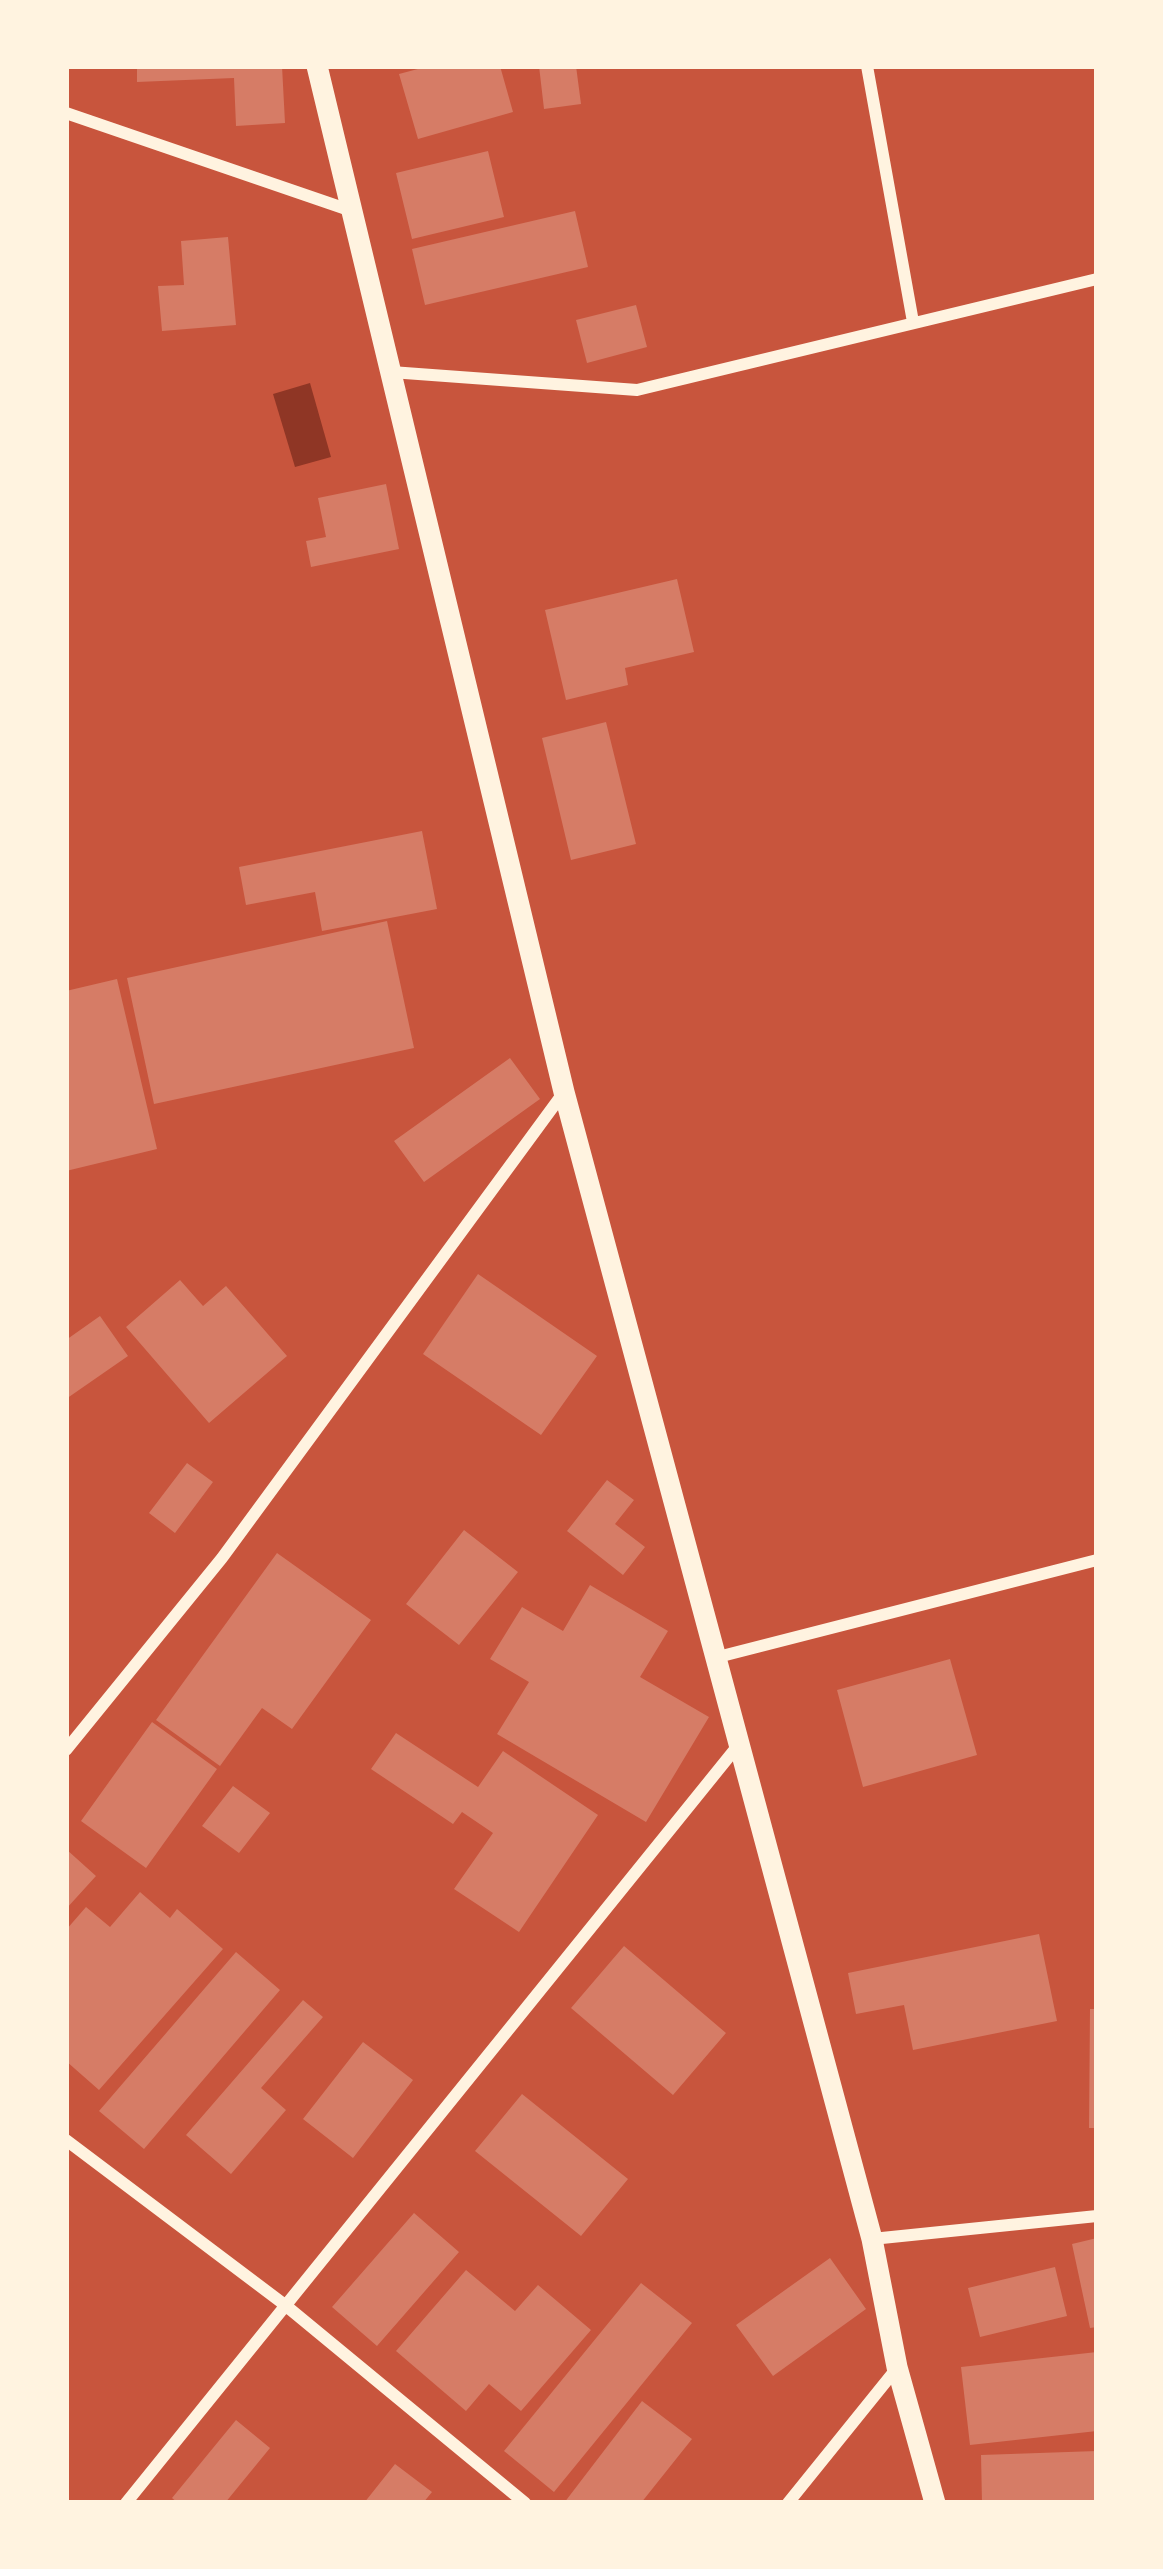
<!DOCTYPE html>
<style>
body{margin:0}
#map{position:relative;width:1163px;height:2569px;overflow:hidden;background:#c8553d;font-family:"Varela Round",sans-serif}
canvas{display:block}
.frame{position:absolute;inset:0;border:69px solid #fff3e0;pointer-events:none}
</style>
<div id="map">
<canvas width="1163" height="2569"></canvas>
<div class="frame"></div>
</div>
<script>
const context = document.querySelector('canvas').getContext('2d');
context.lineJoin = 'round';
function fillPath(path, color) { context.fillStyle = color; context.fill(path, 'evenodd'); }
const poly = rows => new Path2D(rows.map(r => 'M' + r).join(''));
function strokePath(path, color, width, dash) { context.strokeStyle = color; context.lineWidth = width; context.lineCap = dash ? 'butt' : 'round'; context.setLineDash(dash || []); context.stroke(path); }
fillPath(poly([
 [310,383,331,457,295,467,273,394]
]), '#8f3625');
fillPath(poly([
 [137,66,282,66,285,123,236,126,234,78,137,82],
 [429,66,500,66,513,112,418,139,399,74],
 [539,66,576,66,581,104,544,109],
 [488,151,504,217,412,239,396,173],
 [575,211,588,267,425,305,412,249],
 [228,237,236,325,162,331,158,286,184,285,181,241],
 [636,305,647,347,587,363,576,320],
 [386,484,399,549,311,567,306,541,326,537,318,498],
 [677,579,694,652,625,668,628,685,566,700,545,610],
 [606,722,636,844,571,860,542,738],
 [422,831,437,909,322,931,315,892,246,905,239,867],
 [387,921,414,1048,154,1104,127,978],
 [117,979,157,1149,66,1171,66,991],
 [510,1058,540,1099,424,1182,394,1141],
 [478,1274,597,1356,541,1435,423,1354],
 [180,1280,203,1306,226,1286,287,1356,209,1423,126,1327],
 [100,1316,128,1356,66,1399,66,1340],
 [187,1463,213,1482,175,1533,149,1513],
 [607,1480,634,1500,615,1524,645,1547,623,1575,567,1531],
 [464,1530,518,1572,459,1645,406,1604],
 [277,1553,371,1620,292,1729,262,1708,220,1766,156,1720],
 [590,1585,668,1631,640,1677,709,1717,646,1822,497,1734,529,1682,490,1659,522,1607,563,1631],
 [950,1659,977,1755,863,1787,837,1690],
 [152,1722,217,1769,146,1868,81,1821],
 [396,1733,478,1787,503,1751,598,1815,519,1932,454,1889,493,1833,462,1812,453,1824,371,1769],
 [233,1786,270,1813,239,1853,202,1826],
 [66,1849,96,1876,66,1909],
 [140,1892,170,1918,177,1909,223,1949,99,2090,66,2061,66,1930,86,1907,110,1927],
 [1039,1934,1057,2021,913,2050,904,2005,856,2014,848,1973],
 [624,1946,726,2033,673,2095,571,2008],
 [236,1952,280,1990,144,2149,99,2111],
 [303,2000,323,2017,261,2088,286,2110,231,2174,186,2135],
 [1090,2009,1097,2009,1097,2128,1089,2128],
 [363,2042,413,2080,353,2158,303,2119],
 [522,2094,628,2179,581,2236,475,2151],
 [414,2213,459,2252,377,2346,332,2307],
 [1097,2238,1097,2327,1090,2328,1072,2244],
 [830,2258,866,2309,773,2376,736,2325],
 [1055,2267,1067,2316,980,2337,968,2288],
 [466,2270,515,2311,538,2285,591,2330,521,2411,489,2384,466,2411,396,2351],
 [641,2283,692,2323,554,2492,504,2451],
 [1097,2352,1097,2431,970,2445,961,2367],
 [642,2401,692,2439,641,2503,564,2503],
 [236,2420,270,2448,225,2503,178,2503,172,2498],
 [1097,2451,1097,2503,982,2503,981,2455],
 [395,2464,432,2492,423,2503,364,2503]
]), '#d67c66');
strokePath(poly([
 [867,66,913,322],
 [66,113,352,211],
 [391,372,637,390,1097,279],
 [714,1658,1097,1560],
 [66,1750,222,1558,564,1092],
 [66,2140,285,2305,525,2503],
 [872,2239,1097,2216],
 [126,2503,736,1748],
 [788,2503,897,2368]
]), '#fff3e0', 12);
strokePath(poly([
 [317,66,564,1092,872,2239,897,2367,935,2503]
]), '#fff3e0', 21);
</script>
